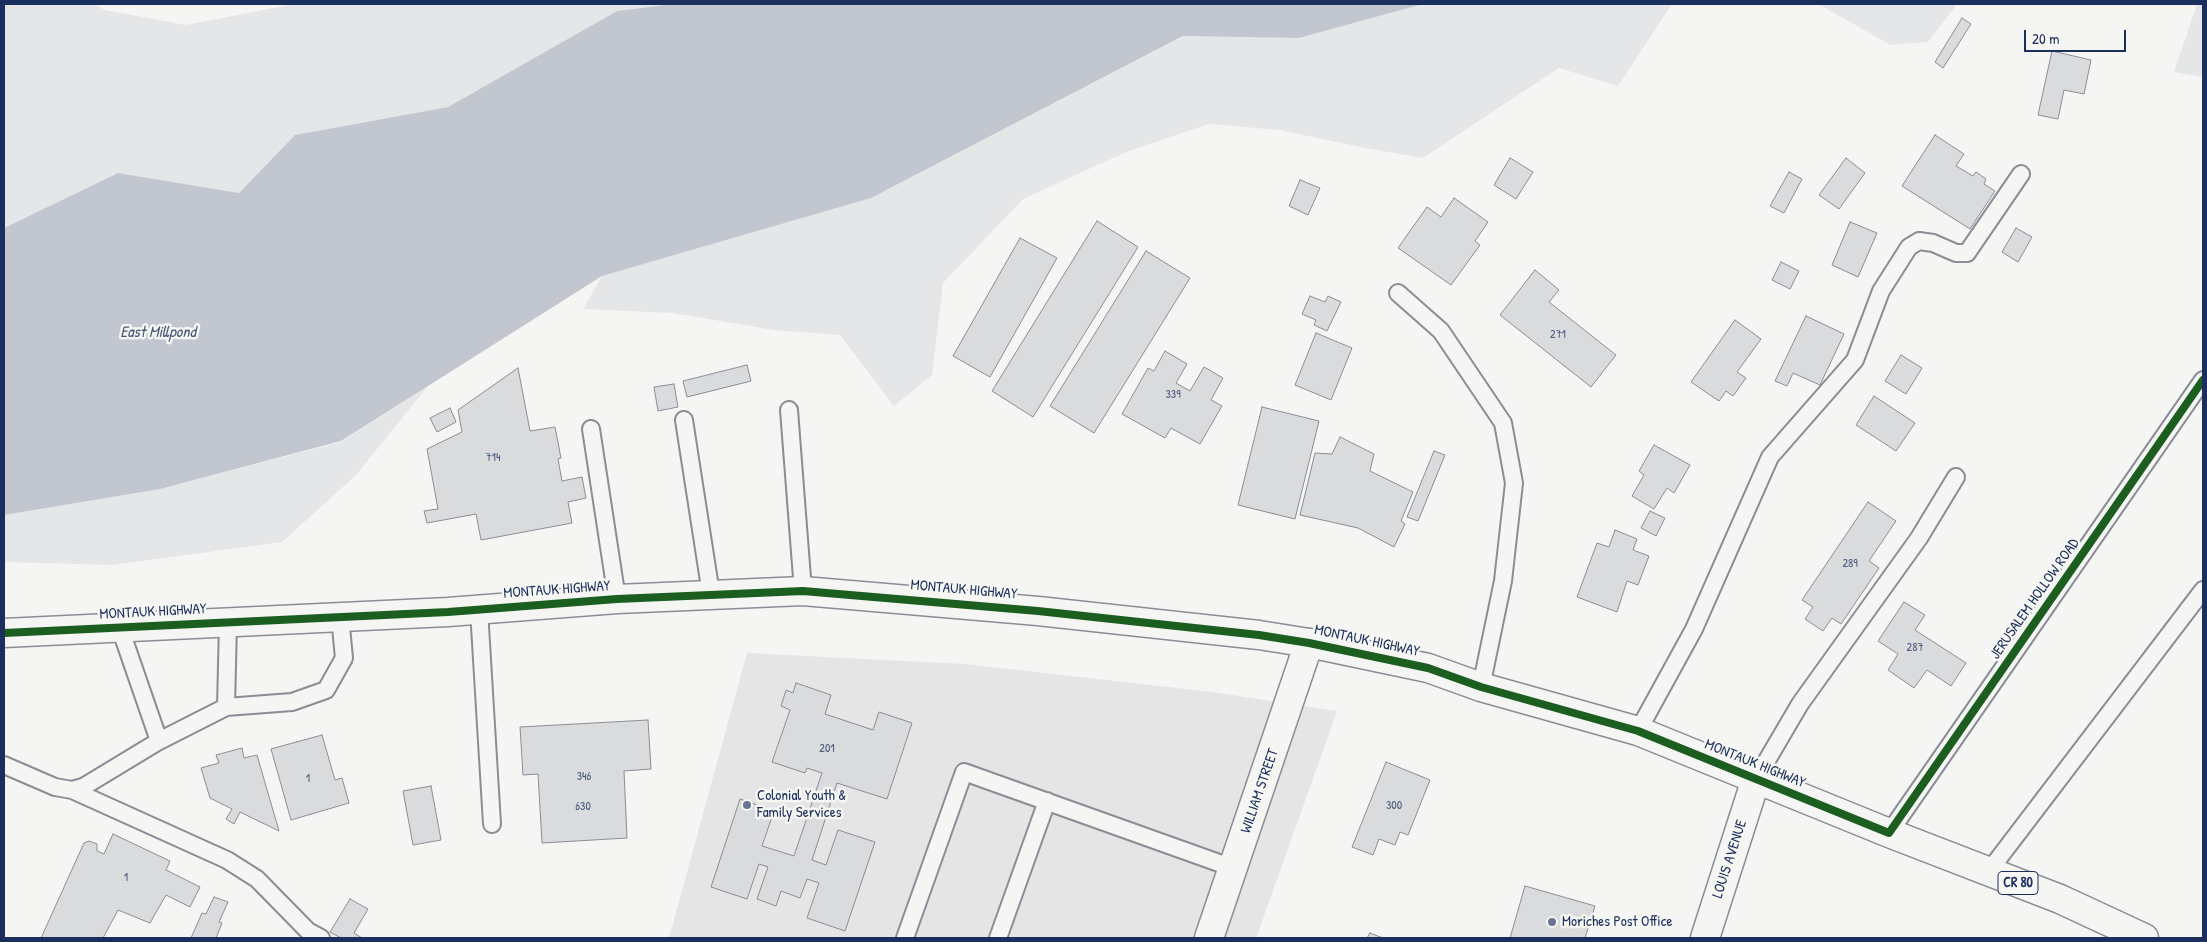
<!DOCTYPE html>
<style>
body{margin:0}
#map{position:relative;width:2207px;height:942px;overflow:hidden;background:#f5f5f3;font-family:"Patrick Hand",sans-serif}
canvas{display:block}
.frame{position:absolute;inset:0;border:5px solid #1b2f5e;pointer-events:none}
.scale{position:absolute;left:2024px;top:30px;width:102px;height:22px;box-sizing:border-box;border:2px solid #1b2f5e;border-top:0;padding-left:6px;font-size:15px;line-height:18px;white-space:nowrap;color:#1b2f5e;-webkit-text-stroke:4px #f6f6f2;paint-order:stroke}
</style>
<div id="map">
<canvas width="2207" height="942"></canvas>
<div class="frame"></div>
<div class="scale">20 m</div>
</div>
<script>
const context = document.querySelector('canvas').getContext('2d');
context.lineJoin = 'round';
function fillPath(path, color) { context.fillStyle = color; context.fill(path, 'evenodd'); }
const poly = rows => new Path2D(rows.map(r => 'M' + r).join(''));
function strokePath(path, color, width, dash) { context.strokeStyle = color; context.lineWidth = width; context.lineCap = dash ? 'butt' : 'round'; context.setLineDash(dash || []); context.stroke(path); }
function label(font, color, halo, rows, align = 'center') {
  context.font = font + ' "Patrick Hand",sans-serif'; context.lineWidth = 5; context.setLineDash([]); context.textBaseline = 'middle'; context.strokeStyle = halo; context.fillStyle = color; for (const [text, x, y, turn = 0] of rows) {
    context.save(); context.translate(x, y); context.rotate((+turn || 0) * Math.PI / 180); context.textAlign = isNaN(turn) ? turn : align; if (halo) context.strokeText(text, 0, 0); context.fillText(text, 0, 0); context.restore();
  }
}
fillPath(poly([
 [747,653,965,664,1212,692,1337,711,1256,938,669,938]
]), '#e5e5e6');
fillPath(poly([
 [4,4,95,4,104,10,186,25,294,4,673,4,617,11,448,107,295,135,239,193,118,173,4,228],
 [1423,4,1672,4,1618,86,1559,68,1423,158,1360,147,1280,130,1209,124,1126,152,1023,199,943,283,932,375,894,406,840,335,774,330,673,313,583,309,602,276,871,198,1184,36,1299,38],
 [1818,4,1957,4,1928,42,1891,45],
 [2197,4,2203,4,2203,77,2174,72],
 [428,386,356,475,282,542,112,565,4,562,4,515,160,489,341,442]
]), '#e4e6e7');
fillPath(poly([
 [673,4,1423,4,1299,38,1183,36,871,198,602,276,341,441,160,489,4,515,4,228,118,173,239,193,295,135,448,107,617,11]
]), '#c1c6cf');
const building = poly([
 [1962,18,1971,24,1943,68,1935,62,1962,18],
 [2052,51,2091,60,2084,94,2064,90,2058,119,2038,115,2052,51],
 [1935,135,1964,154,1956,166,1973,176,1976,172,1986,179,1984,184,1995,191,1970,229,1902,186,1935,135],
 [1510,158,1533,172,1516,199,1494,185,1510,158],
 [1846,158,1865,173,1839,209,1819,195,1846,158],
 [1789,172,1802,179,1784,213,1770,206,1789,172],
 [1300,180,1320,188,1308,215,1289,206,1300,180],
 [1454,198,1488,222,1475,241,1480,245,1451,285,1398,248,1427,207,1441,217,1454,198],
 [1097,221,1138,247,1033,417,992,391,1097,221],
 [1850,222,1877,233,1858,277,1832,265,1850,222],
 [2016,228,2032,237,2018,262,2002,252,2016,228],
 [1020,238,1057,258,990,377,953,356,1020,238],
 [1146,251,1190,278,1094,433,1050,406,1146,251],
 [1781,262,1799,271,1790,289,1772,280,1781,262],
 [1535,270,1559,290,1549,302,1616,355,1591,387,1500,315,1535,270],
 [1310,296,1325,302,1328,296,1341,302,1327,331,1314,325,1316,320,1302,314,1310,296],
 [1806,316,1844,334,1820,385,1793,373,1787,386,1775,381,1806,316],
 [1735,320,1761,339,1737,372,1746,378,1733,396,1726,391,1719,401,1691,382,1735,320],
 [1316,333,1352,348,1331,400,1295,385,1316,333],
 [1165,351,1187,364,1176,383,1190,391,1204,367,1223,378,1211,400,1222,406,1200,444,1171,428,1165,438,1122,414,1148,368,1154,371,1165,351],
 [1901,355,1922,368,1906,394,1885,381,1901,355],
 [747,365,751,381,687,397,683,381,747,365],
 [518,368,530,431,555,427,561,458,558,459,562,481,582,477,586,498,568,502,572,523,481,540,476,514,427,523,424,511,438,509,427,449,462,432,458,410,518,368],
 [674,384,678,407,658,411,654,387,674,384],
 [1874,396,1915,423,1896,451,1856,425,1874,396],
 [1262,407,1319,421,1295,519,1238,505,1262,407],
 [450,408,456,422,437,432,430,418,450,408],
 [1340,437,1374,454,1370,471,1413,492,1401,521,1405,524,1394,547,1358,528,1300,515,1315,453,1332,454,1340,437],
 [1654,445,1690,465,1674,493,1667,488,1654,509,1632,496,1644,475,1639,471,1654,445],
 [1434,451,1445,455,1418,521,1407,517,1434,451],
 [1868,502,1896,521,1869,561,1879,568,1841,624,1832,618,1823,631,1805,619,1813,607,1802,600,1868,502],
 [1650,511,1665,518,1656,536,1641,528,1650,511],
 [1615,530,1637,539,1633,550,1649,556,1638,585,1627,581,1617,612,1577,597,1597,543,1609,547,1615,530],
 [1904,602,1925,615,1915,630,1966,663,1951,686,1927,670,1914,688,1888,670,1898,654,1878,641,1904,602],
 [796,683,831,695,825,714,873,730,879,712,912,723,887,799,837,783,812,860,826,865,838,830,875,842,845,931,807,918,819,883,807,879,800,898,781,891,776,906,757,899,768,867,759,864,747,899,711,887,740,799,774,811,762,846,794,856,822,773,807,768,805,773,772,762,790,710,781,706,786,690,793,693,796,683],
 [648,720,651,769,624,771,627,838,542,843,538,774,523,775,520,727,648,720],
 [322,735,335,780,342,778,349,803,291,820,271,749,322,735],
 [242,748,244,758,257,755,279,831,240,812,234,824,226,819,232,809,210,798,201,768,219,763,216,755,242,748],
 [1386,762,1430,780,1408,835,1400,832,1395,845,1379,839,1373,855,1352,847,1386,762],
 [431,786,441,840,413,845,403,791,431,786],
 [113,834,170,861,166,870,200,887,190,907,166,895,150,923,118,910,103,938,41,938,84,843,89,841,97,844,97,851,104,854,113,834],
 [1525,886,1595,906,1585,938,1510,938,1525,886],
 [214,897,228,902,219,922,222,923,216,938,191,938,202,913,206,914,214,897],
 [350,899,368,909,354,933,362,938,341,938,330,932,350,899],
 [1370,933,1383,938,1367,938,1370,933]
]);
fillPath(building, '#dadbdc');
strokePath(building, '#898d95', 1);
const service = poly([
 [1398,293,1441,331,1503,423,1514,483,1503,581,1481,687],
 [789,410,803,591],
 [684,420,711,594],
 [591,429,617,599],
 [479,610,492,824],
 [120,628,159,741],
 [226,707,292,702,326,690,344,658,340,617],
 [1638,731,1694,629,1770,457,1855,360,1881,291,1909,247,1919,241,1933,243,1956,253,1967,253,2021,174],
 [4,765,55,787,72,790,83,787,159,741,226,707,228,623],
 [1756,779,1800,704,1919,538,1956,477],
 [72,790,227,860,257,879,308,931,321,938],
 [1889,833,2203,380],
 [1989,871,2203,590],
 [905,938,964,772,1233,868],
 [998,938,1047,801]
]);
const minor = poly([
 [1209,938,1309,643],
 [1705,938,1756,779]
]);
const primary = poly([
 [4,633,448,612,617,599,803,591,1038,611,1259,635,1309,643,1428,668,1481,687,1638,731,1889,833,2060,899,2144,938]
]);
strokePath(service, '#898d95', 20);
strokePath(minor, '#898d95', 31);
strokePath(primary, '#898d95', 31);
strokePath(service, '#f5f5f3', 16);
strokePath(minor, '#f5f5f3', 28);
strokePath(primary, '#f5f5f3', 28);
strokePath(poly([
 [4,633,448,612,617,599,803,591,1038,611,1259,635,1309,643,1428,668,1481,687,1638,731,1889,833,2203,380]
]), '#1b5e20', 8);
for (const [x, y, r, color] of [
 [747,805,5,"#677492"],
 [1552,922,5,"#677492"]
]) { const dot = new Path2D(); dot.arc(x, y, r, 0, 2 * Math.PI); context.fillStyle = color; context.fill(dot); strokePath(dot, '#f6f6f2', 2); }
label('12px', '#4b5a7e', null, [
 ["271",1558,335],
 ["339",1173,395],
 ["714",493,458],
 ["289",1850,564],
 ["287",1915,648],
 ["201",827,749],
 ["346",584,777],
 ["1",308,779],
 ["300",1394,806],
 ["630",583,807],
 ["1",126,878]
]);
for (const [x, y, w] of [
 [2018,883,40]
]) { const box = new Path2D(); box.roundRect(x - w / 2, y - 11.5, w, 23, 4); context.fillStyle = '#f6f6f2'; context.fill(box); strokePath(box, '#1b2f5e', 1); }
label('bold 14px', '#1b2f5e', null, [
 ["CR 80",2018,883]
]);
label('15px', '#1b2f5e', '#f6f6f2', [
 ["MONTAUK HIGHWAY",557,590,-4],
 ["MONTAUK HIGHWAY",964,590,5],
 ["JERUSALEM HOLLOW ROAD",2035,599,-55],
 ["MONTAUK HIGHWAY",153,612,-3],
 ["MONTAUK HIGHWAY",1367,641,12],
 ["MONTAUK HIGHWAY",1755,764,22],
 ["WILLIAM STREET",1260,791,-71],
 ["LOUIS AVENUE",1730,859,-72]
]);
label('15px', '#1b2f5e', '#f6f6f2', [
 ["Colonial Youth &",757,796],
 ["Family Services",757,813],
 ["Moriches Post Office",1562,922]
], 'left');
label('italic 16px', '#46567b', '#f6f6f2', [
 ["East Millpond",158,333]
]);
</script>
